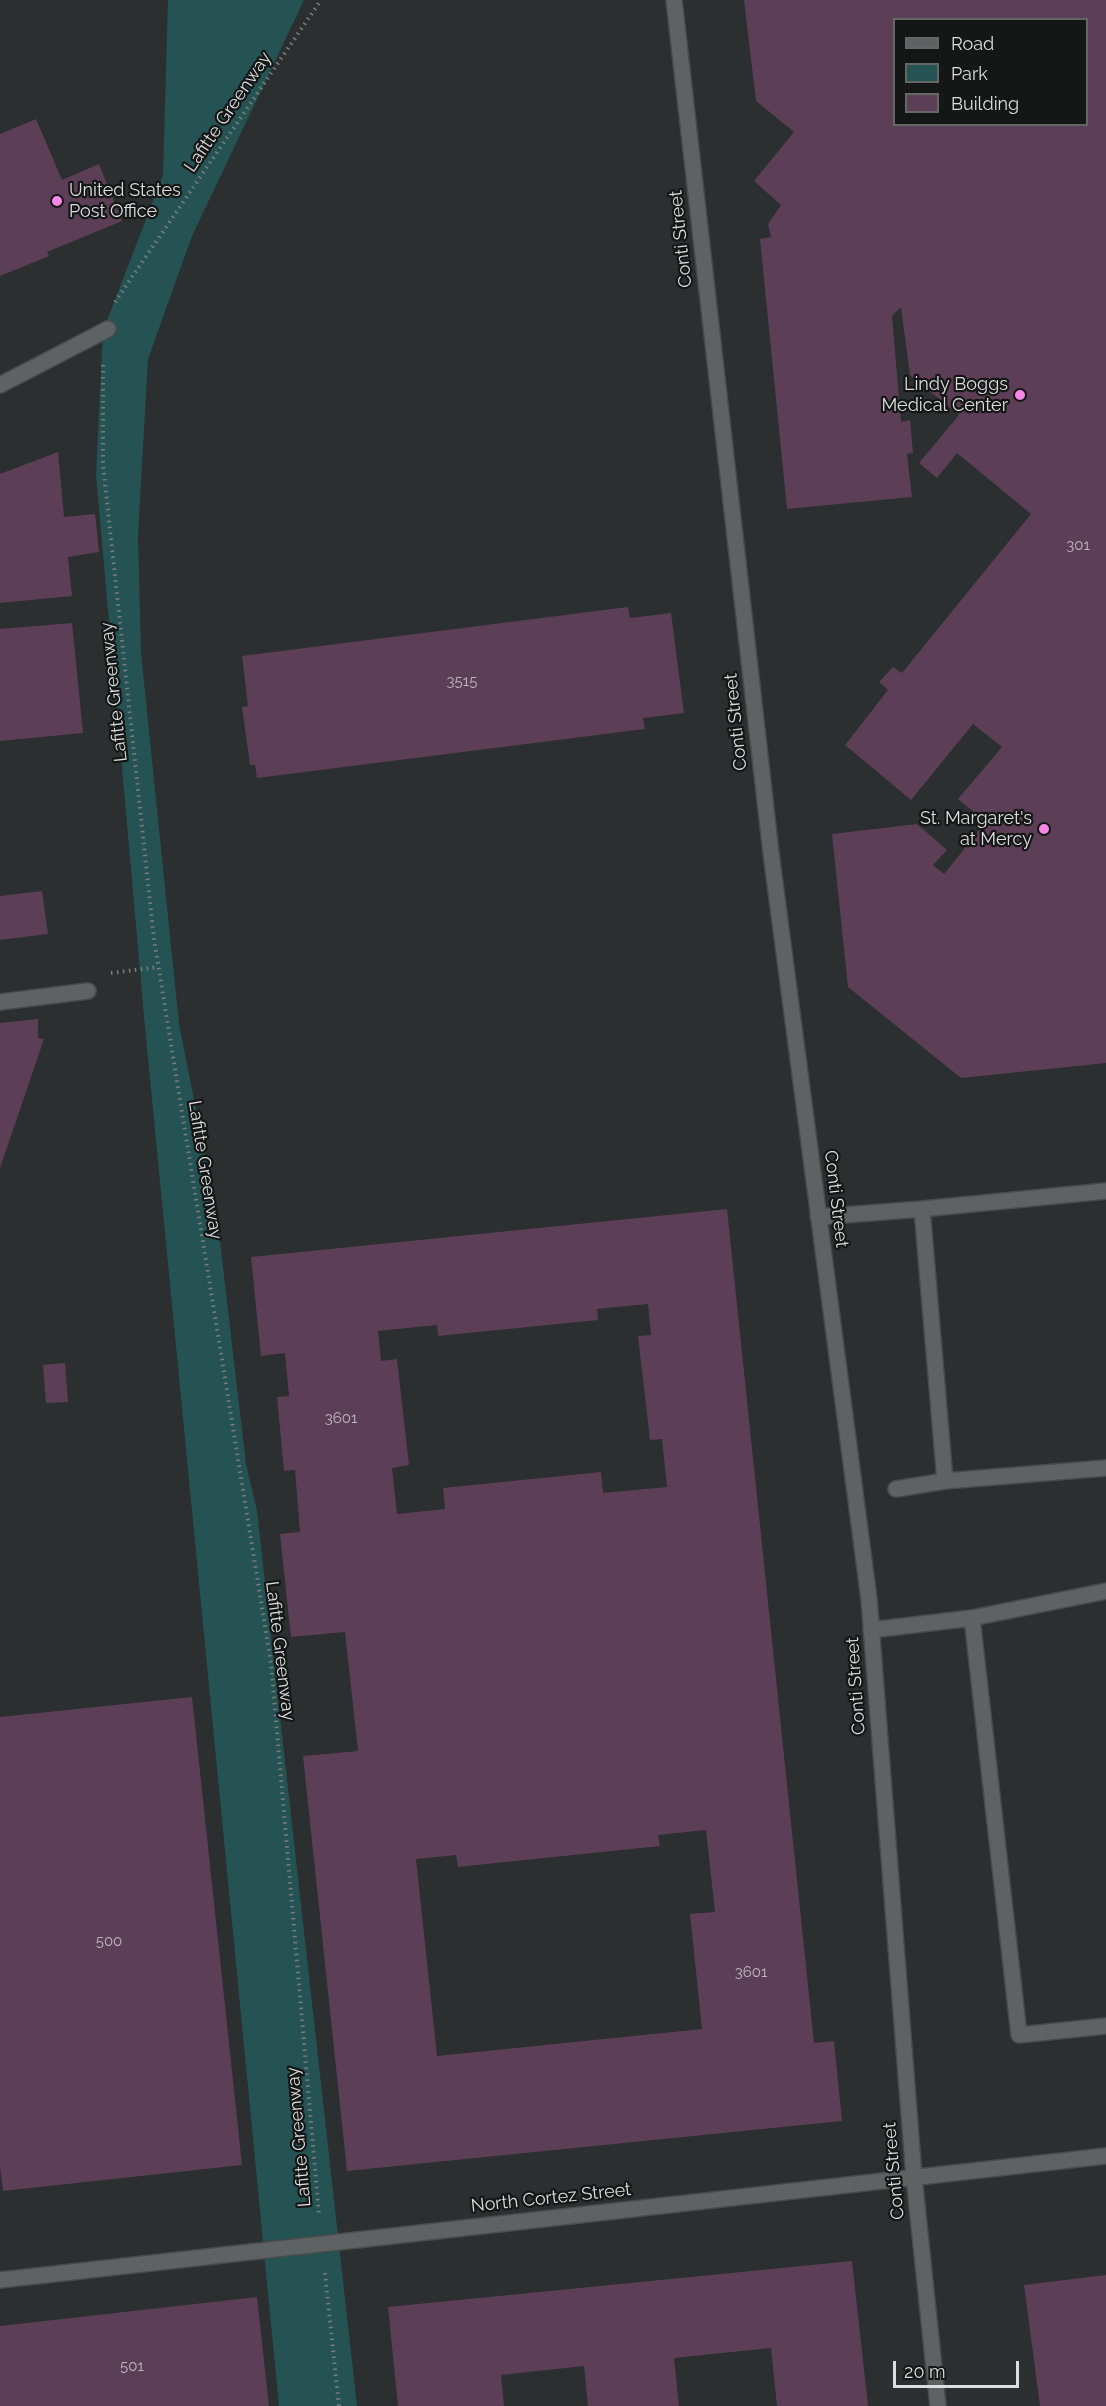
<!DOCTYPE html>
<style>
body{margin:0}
#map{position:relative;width:1106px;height:2406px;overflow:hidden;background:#2b2f2f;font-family:Raleway,sans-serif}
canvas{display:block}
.legend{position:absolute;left:893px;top:18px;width:195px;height:108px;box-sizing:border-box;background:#151616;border:2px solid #656666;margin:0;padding:8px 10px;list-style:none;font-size:18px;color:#dcdede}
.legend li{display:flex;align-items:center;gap:12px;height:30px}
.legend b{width:30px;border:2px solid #656666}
.scale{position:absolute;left:893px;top:2361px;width:126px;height:27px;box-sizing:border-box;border:3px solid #dcdede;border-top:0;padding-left:8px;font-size:18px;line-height:21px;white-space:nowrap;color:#dcdede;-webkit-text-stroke:4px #151616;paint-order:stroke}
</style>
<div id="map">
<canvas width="1106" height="2406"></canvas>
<ul class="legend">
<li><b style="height:8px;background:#5e6262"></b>Road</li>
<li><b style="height:16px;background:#255353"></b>Park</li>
<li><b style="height:16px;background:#5d3e57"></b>Building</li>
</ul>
<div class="scale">20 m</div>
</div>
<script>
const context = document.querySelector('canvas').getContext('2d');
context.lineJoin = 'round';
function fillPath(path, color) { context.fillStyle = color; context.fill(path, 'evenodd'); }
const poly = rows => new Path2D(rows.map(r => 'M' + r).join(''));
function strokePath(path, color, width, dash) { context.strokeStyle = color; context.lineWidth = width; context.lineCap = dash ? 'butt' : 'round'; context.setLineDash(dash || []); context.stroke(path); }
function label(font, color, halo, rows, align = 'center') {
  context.font = font + ' Raleway,sans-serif'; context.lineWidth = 4.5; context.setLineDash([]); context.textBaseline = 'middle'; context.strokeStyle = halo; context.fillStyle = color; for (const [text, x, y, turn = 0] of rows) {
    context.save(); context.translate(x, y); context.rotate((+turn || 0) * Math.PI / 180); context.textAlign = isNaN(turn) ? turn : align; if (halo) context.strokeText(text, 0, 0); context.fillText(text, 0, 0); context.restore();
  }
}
fillPath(poly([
 [168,0,304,0,192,236,148,359,138,535,141,653,179,1024,217,1216,246,1464,257,1511,357,2406,279,2406,145,1027,96,475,103,331,163,175]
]), '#255353');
fillPath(poly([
 [744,0,1106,0,1106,1063,961,1078,848,987,832,834,917,824,947,850,933,865,944,874,986,822,958,799,1002,747,973,724,911,800,845,745,888,690,879,682,893,667,902,673,1031,514,957,453,937,478,919,463,959,415,910,375,901,307,892,316,901,422,910,420,913,453,907,454,912,497,787,509,760,239,771,237,768,224,781,205,754,181,794,132,756,101],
 [894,20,1086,20,1086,124,894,124],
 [36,119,62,180,99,164,122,221,47,252,49,256,0,276,0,134],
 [58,452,64,517,95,514,99,552,68,557,72,596,0,603,0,474],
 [628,607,630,618,671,613,684,713,643,718,645,729,257,778,255,765,250,765,242,707,248,706,242,656],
 [72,623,83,733,0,741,0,629],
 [42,891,48,934,0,940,0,896],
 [38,1019,38,1038,44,1039,0,1168,0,1023],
 [727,1209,814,2043,834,2041,842,2121,347,2171,303,1756,358,1751,345,1632,291,1637,280,1534,300,1532,295,1470,284,1471,277,1397,289,1396,285,1353,261,1356,251,1257],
 [648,1304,651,1335,638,1336,650,1440,662,1439,667,1487,603,1493,601,1472,443,1488,445,1509,397,1514,392,1468,409,1465,397,1359,381,1361,378,1331,437,1325,438,1336,598,1320,597,1309],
 [706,1830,715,1912,690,1914,702,2029,437,2056,416,1859,456,1855,458,1867,660,1846,658,1835],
 [65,1363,68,1402,46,1403,43,1365],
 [192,1697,242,2165,3,2191,0,2167,0,1717],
 [852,2261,868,2406,777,2406,771,2348,674,2358,679,2406,588,2406,584,2366,501,2375,504,2406,398,2406,388,2307],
 [1106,2275,1106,2406,1040,2406,1024,2285],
 [257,2297,269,2406,0,2406,0,2326]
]), '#5d3e57');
const service = poly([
 [0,385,108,329],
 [0,1002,88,991],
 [1106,1191,922,1209,945,1481,1106,1468],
 [818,1217,922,1209],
 [896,1489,945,1481],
 [972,1618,1019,2035,1106,2026],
 [871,1630,972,1618,1106,1591]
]);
const minor = poly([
 [674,0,771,853,869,1599,914,2177,938,2406],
 [0,2280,1106,2156]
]);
strokePath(service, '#474b4b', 18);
strokePath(minor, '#474b4b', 18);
strokePath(poly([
 [115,302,321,0],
 [103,365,103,464,154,939,271,1663,319,2215],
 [111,973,158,967],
 [325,2273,339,2406]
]), '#7a7d7d', 4, [1.5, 4.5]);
strokePath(service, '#5e6262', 15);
strokePath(minor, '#5e6262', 15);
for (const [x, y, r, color] of [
 [57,201,6,"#f987e8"],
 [1020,395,6,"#f987e8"],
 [1044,829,6,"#f987e8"]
]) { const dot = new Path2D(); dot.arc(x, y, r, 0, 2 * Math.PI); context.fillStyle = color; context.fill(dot); strokePath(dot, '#151616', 2); }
label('15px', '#bcb6bc', null, [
 ["301",1078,545],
 ["3515",462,681],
 ["3601",341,1418],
 ["500",109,1941],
 ["3601",751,1972],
 ["501",132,2366]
]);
label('18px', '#dcdede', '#151616', [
 ["Lafitte Greenway",228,112,-56],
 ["Conti Street",681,239,-96],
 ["Lafitte Greenway",114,692,-96],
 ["Conti Street",736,722,-96],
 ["Lafitte Greenway",205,1170,81],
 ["Conti Street",836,1199,83],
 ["Lafitte Greenway",280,1651,83],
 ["Conti Street",856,1686,-94],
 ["Lafitte Greenway",299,2137,-95],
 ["Conti Street",894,2171,-95],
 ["North Cortez Street",551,2198,-6]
]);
label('18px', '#dcdede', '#151616', [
 ["United States",69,191,"left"],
 ["Post Office",69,212,"left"],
 ["Lindy Boggs",1008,385],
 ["Medical Center",1008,406],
 ["St. Margaret's",1032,819],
 ["at Mercy",1032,840]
], 'right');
</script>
